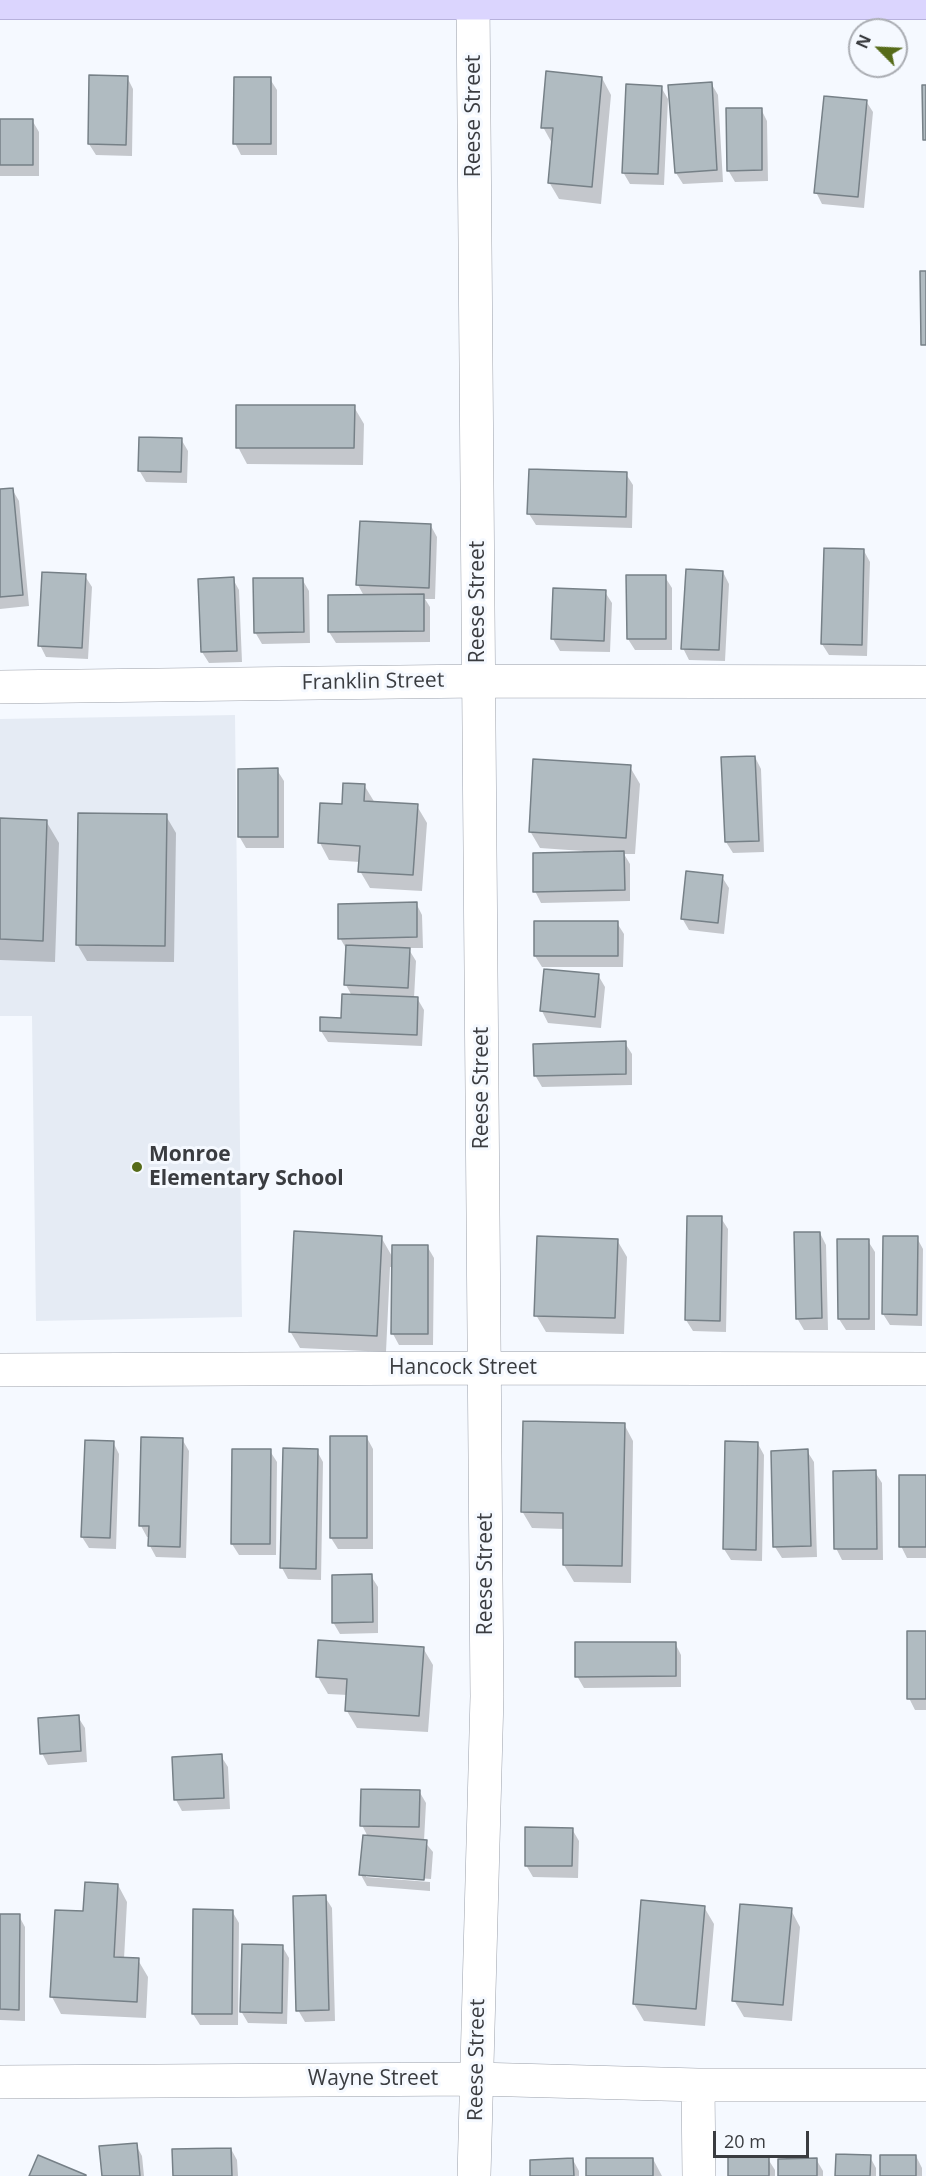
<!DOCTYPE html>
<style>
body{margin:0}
#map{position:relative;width:926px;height:2176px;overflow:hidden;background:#f5f9ff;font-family:"Open Sans",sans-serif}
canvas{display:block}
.north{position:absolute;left:848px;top:18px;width:60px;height:60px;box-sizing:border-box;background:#f5f9ff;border:2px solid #aaadb3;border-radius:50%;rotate:294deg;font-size:16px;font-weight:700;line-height:24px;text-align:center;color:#3a3c40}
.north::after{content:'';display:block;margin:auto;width:21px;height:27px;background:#566b19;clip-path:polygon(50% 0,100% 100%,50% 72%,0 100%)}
.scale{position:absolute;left:713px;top:2131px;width:96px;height:27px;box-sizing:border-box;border:3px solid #3a3c40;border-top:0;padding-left:8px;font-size:18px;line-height:21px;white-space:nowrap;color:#3a3c40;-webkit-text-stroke:4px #f5f9ff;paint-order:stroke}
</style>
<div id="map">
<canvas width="926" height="2176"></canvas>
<div class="north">N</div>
<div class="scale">20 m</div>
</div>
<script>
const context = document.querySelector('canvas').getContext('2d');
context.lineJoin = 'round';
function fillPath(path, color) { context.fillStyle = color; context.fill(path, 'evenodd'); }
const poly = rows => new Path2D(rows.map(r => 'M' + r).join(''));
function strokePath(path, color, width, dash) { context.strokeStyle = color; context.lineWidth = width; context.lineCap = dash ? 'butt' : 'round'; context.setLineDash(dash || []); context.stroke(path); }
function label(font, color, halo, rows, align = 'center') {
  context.font = font + ' "Open Sans",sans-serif'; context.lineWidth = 6; context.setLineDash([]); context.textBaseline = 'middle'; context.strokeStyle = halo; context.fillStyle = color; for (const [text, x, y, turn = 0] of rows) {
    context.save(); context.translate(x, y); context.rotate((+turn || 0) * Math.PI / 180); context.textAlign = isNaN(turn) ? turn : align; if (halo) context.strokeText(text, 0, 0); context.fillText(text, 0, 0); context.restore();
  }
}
fillPath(poly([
 [235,715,242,1317,36,1321,32,1016,0,1016,0,719]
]), '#e5ebf4');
fillPath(poly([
 [127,77,133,89,132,156,96,155,89,144],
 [602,78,611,95,601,204,559,199,549,182,553,145,543,127],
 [270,79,277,90,277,155,241,155,235,143],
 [711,83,718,95,723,182,683,184,676,173],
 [661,87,668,99,664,185,630,184,623,172],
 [866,101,873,112,864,208,822,204,816,192],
 [761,109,767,121,768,181,735,182,728,170],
 [0,120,32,120,39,132,39,176,0,176],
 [354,407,364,424,363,465,247,464,238,447],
 [181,439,188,451,187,483,146,482,139,470],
 [626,474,633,485,632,528,536,525,529,514],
 [12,489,19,501,29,606,0,609,0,490],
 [431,526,437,537,435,599,425,599,430,607,430,642,336,643,329,632,364,596,358,585],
 [864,551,870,562,867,656,829,655,822,644],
 [723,572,729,584,725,661,689,660,683,648],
 [85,576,92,587,88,659,46,657,40,645],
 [665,577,672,588,672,650,635,650,628,639],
 [233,579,239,590,242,662,209,663,202,652],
 [302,579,309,591,310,643,262,644,255,632],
 [605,592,612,603,610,652,560,651,553,639],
 [755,757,761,769,764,852,733,853,726,842],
 [630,767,640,784,635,854,624,854,630,864,630,901,541,903,535,891,583,854,583,851,540,848,530,831],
 [277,770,284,781,284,848,246,848,239,836],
 [364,785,375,803,417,806,427,823,422,891,370,888,360,871,360,862,329,860,320,843,343,805],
 [166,816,176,833,174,962,87,961,77,944],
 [0,820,46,821,59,843,55,962,0,960],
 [722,877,729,888,724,934,689,930,682,918],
 [416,903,422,915,423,948,408,948,416,961,414,998,417,998,424,1010,422,1046,328,1042,321,1031,342,1019,352,996,346,985,347,950,340,938],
 [617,923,624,934,623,967,542,967,535,956],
 [598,975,605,987,601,1028,548,1023,542,1011],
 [625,1043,632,1054,632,1085,542,1087,535,1075],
 [721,1218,728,1229,726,1332,693,1331,686,1320],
 [820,1233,826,1245,828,1330,804,1330,797,1318],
 [381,1237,393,1258,427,1246,434,1258,433,1345,399,1345,393,1334,393,1267,390,1267,386,1352,300,1348,290,1331],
 [917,1238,923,1249,922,1326,890,1325,883,1314],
 [617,1240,627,1257,624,1334,546,1332,536,1315],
 [868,1241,875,1252,875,1330,846,1330,839,1319],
 [624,1424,633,1441,631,1583,574,1582,564,1565,565,1529,532,1528,522,1511],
 [367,1438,373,1449,373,1549,338,1549,331,1538],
 [182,1439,189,1451,186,1558,156,1557,150,1546,150,1537,147,1537,141,1526],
 [113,1442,119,1454,116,1549,89,1548,82,1537],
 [758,1444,764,1455,762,1561,731,1560,724,1549],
 [270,1451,277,1462,276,1555,239,1555,232,1544],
 [317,1451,323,1462,321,1580,288,1579,282,1568],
 [807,1451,814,1462,817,1557,782,1558,775,1547],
 [875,1472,882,1483,883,1560,842,1560,836,1548],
 [926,1476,926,1558,907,1558,901,1546],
 [371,1576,378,1587,378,1633,340,1634,333,1622],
 [926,1633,926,1710,915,1710,909,1698],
 [675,1643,681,1655,681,1687,584,1688,577,1676],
 [423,1648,433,1665,428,1732,357,1728,347,1711,348,1695,328,1694,318,1677],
 [78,1717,85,1728,87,1762,48,1765,42,1753],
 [221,1756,228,1767,230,1809,182,1811,176,1800],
 [419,1791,426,1803,424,1841,433,1852,431,1879,366,1874,366,1877,430,1882,430,1891,367,1886,361,1875,368,1837,362,1825],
 [572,1829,579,1841,578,1878,533,1877,526,1865],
 [118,1885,127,1902,124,1959,138,1960,148,1977,146,2018,61,2014,52,1997],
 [325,1897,332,1908,335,2021,305,2022,298,2010],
 [704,1907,714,1924,705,2026,644,2021,634,2004],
 [791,1910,800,1927,792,2021,744,2017,734,2000],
 [232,1911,239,1923,238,2025,200,2025,193,2014],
 [0,1916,19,1916,25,1927,25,2021,0,2020],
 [282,1946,289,1958,287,2024,248,2023,241,2011],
 [136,2145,142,2156,144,2176,104,2176],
 [231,2149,237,2160,238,2176,174,2176],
 [916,2156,922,2168,922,2176,882,2176],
 [870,2157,876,2168,876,2176,836,2176],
 [653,2159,662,2176,587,2176],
 [768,2159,775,2170,775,2176,729,2176],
 [816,2159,823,2171,823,2176,780,2176],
 [573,2160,579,2171,579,2176,532,2176]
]), '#0003');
const building = poly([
 [546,71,602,77,592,187,548,183,553,128,541,128,546,71],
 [89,75,128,76,126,145,88,144,89,75],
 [234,77,271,77,271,144,233,144,234,77],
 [712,82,717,170,675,173,668,85,712,82],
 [626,84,662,86,658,174,622,173,626,84],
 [922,85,926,85,926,140,923,140,922,85],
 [824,96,867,100,858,197,814,193,824,96],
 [726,108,762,108,762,170,727,171,726,108],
 [0,119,33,119,33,165,0,165,0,119],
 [920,271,926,271,926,345,921,345,920,271],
 [236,405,355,405,354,448,236,448,236,405],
 [139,437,182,438,181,472,138,471,139,437],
 [529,469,627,472,626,517,527,514,529,469],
 [13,488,23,595,0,597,0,489,13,488],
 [360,521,431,524,429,588,356,585,360,521],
 [824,548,864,549,862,645,821,644,824,548],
 [686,569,723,571,719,650,681,649,686,569],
 [42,572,86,574,82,648,38,646,42,572],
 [626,575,666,575,666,639,627,639,626,575],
 [234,577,237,651,201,652,198,579,234,577],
 [253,578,303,578,304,632,254,633,253,578],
 [553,588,606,590,604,641,551,639,553,588],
 [424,594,424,631,328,632,328,595,424,594],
 [755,756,759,841,725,842,721,757,755,756],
 [533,759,631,765,626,838,529,832,533,759],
 [278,768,278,837,238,837,238,769,278,768],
 [343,783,365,784,364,801,418,804,413,875,358,872,360,846,318,843,320,803,342,804,343,783],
 [78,813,167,814,165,946,76,945,78,813],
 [0,818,47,820,43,941,0,939,0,818],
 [624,851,625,890,533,892,533,853,624,851],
 [686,871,723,875,718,923,681,919,686,871],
 [417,902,417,937,338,939,338,904,417,902],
 [534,921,618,921,618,956,534,956,534,921],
 [346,945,410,948,408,988,344,985,346,945],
 [544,969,599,974,595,1017,540,1011,544,969],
 [342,994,418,997,417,1035,320,1031,320,1017,341,1018,342,994],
 [626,1041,626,1074,534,1076,533,1044,626,1041],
 [687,1216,722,1216,720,1321,685,1320,687,1216],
 [294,1231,382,1236,377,1336,289,1332,294,1231],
 [794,1232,820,1232,822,1318,796,1319,794,1232],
 [537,1236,618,1239,615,1318,534,1316,537,1236],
 [883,1236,918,1236,917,1315,882,1314,883,1236],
 [837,1239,869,1239,869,1319,838,1319,837,1239],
 [392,1245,428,1245,428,1334,391,1334,392,1245],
 [523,1421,625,1423,622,1566,563,1565,563,1513,521,1512,523,1421],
 [330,1436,367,1436,367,1538,330,1538,330,1436],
 [141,1437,183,1438,180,1547,148,1546,149,1526,139,1526,141,1437],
 [85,1440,114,1441,110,1538,81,1537,85,1440],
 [725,1441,758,1442,756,1550,723,1549,725,1441],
 [283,1448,318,1449,316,1569,280,1568,283,1448],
 [232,1449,271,1449,270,1544,231,1544,232,1449],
 [808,1449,811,1546,773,1547,771,1451,808,1449],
 [876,1470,877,1549,834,1549,833,1471,876,1470],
 [899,1475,926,1475,926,1547,899,1547,899,1475],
 [372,1574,373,1622,332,1623,332,1575,372,1574],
 [907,1631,926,1631,926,1699,907,1699,907,1631],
 [318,1640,424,1647,419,1716,345,1711,347,1679,316,1677,318,1640],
 [575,1642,676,1642,676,1676,575,1677,575,1642],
 [79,1715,81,1751,40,1754,38,1718,79,1715],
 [222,1754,224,1798,174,1800,172,1757,222,1754],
 [361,1789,420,1790,419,1827,360,1826,361,1789],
 [525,1827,573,1828,572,1866,525,1866,525,1827],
 [363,1835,427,1840,424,1880,359,1875,363,1835],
 [85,1882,118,1884,114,1957,139,1958,137,2002,50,1997,55,1910,83,1911,85,1882],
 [326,1895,329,2010,296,2011,293,1896,326,1895],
 [641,1900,705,1906,696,2009,633,2004,641,1900],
 [740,1904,792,1908,783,2005,732,2001,740,1904],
 [193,1909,233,1910,232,2014,192,2014,193,1909],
 [0,1914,20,1914,19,2010,0,2009,0,1914],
 [242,1944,283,1945,282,2013,240,2012,242,1944],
 [137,2143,140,2176,102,2176,99,2146,137,2143],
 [231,2148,232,2176,173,2176,172,2149,231,2148],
 [836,2154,871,2155,870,2176,835,2176,836,2154],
 [38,2155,86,2175,86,2176,29,2176,38,2155],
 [880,2155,916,2155,916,2176,880,2176,880,2155],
 [728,2157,769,2157,769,2176,728,2176,728,2157],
 [573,2158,574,2176,530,2176,530,2160,573,2158],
 [586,2158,653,2158,653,2176,586,2176,586,2158],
 [817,2158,817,2176,778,2176,778,2159,817,2158]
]);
fillPath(building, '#b0bbc1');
strokePath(building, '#768087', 1.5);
const minor = poly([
 [473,0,487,1696,474,2176],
 [0,687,479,681,926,682],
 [0,1370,484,1368,926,1369],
 [0,2082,476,2079,698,2085,926,2085],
 [698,2085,699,2176]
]);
const major = poly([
 [0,3,926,3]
]);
strokePath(minor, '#9ca1ab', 34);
strokePath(major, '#938dbb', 34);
strokePath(minor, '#fff', 33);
strokePath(major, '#dbd5fe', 33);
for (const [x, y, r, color] of [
 [137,1167,6,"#566b19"]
]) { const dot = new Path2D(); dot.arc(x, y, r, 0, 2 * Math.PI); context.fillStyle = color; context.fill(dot); strokePath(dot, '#f5f9ff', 2); }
label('21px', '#3a3c40', '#f5f9ff', [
 ["Reese Street",474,116,-90],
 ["Reese Street",478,602,-90],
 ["Franklin Street",373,682,-1],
 ["Reese Street",482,1088,-90],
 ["Hancock Street",463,1368],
 ["Reese Street",486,1574,-90],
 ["Reese Street",477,2060,-89],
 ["Wayne Street",373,2079]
]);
label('bold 21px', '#3a3c40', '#f5f9ff', [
 ["Monroe",149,1155],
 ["Elementary School",149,1179]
], 'left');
</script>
